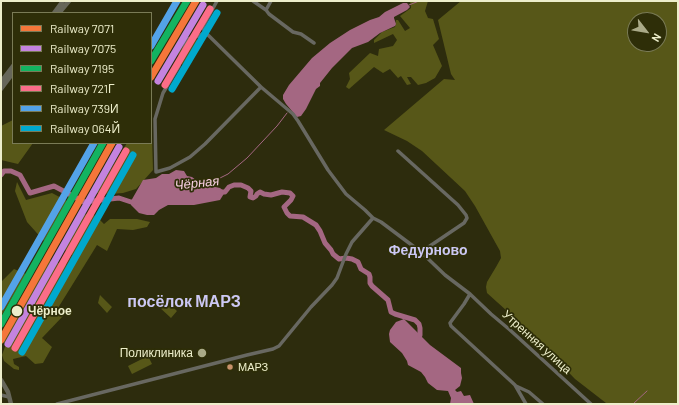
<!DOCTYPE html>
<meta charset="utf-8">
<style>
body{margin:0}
#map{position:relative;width:679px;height:405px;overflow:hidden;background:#2d2c0d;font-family:Barlow,sans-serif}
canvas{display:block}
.frame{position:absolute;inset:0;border:2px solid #edeecb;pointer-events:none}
.legend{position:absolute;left:12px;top:12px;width:140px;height:132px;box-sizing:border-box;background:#2e2e08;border:1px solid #7a7b56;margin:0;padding:5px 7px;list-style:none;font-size:12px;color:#edeecb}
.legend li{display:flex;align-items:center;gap:8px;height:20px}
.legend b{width:20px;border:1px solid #7a7b56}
.north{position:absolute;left:627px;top:12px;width:40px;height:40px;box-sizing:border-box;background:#2e2e08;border:1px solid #7a7b56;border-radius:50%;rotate:121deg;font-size:11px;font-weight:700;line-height:16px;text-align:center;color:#edeecb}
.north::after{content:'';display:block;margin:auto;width:14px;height:18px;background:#aa8;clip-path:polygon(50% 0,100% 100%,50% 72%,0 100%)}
</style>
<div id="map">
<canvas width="679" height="405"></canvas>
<div class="frame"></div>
<ul class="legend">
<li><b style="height:5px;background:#f5763a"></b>Railway 7071</li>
<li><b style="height:5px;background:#c483df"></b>Railway 7075</li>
<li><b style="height:5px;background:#13b361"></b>Railway 7195</li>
<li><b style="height:5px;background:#fb6d88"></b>Railway 721Г</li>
<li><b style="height:5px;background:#53a3e8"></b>Railway 739И</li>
<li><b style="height:5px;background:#00a9ce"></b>Railway 064Й</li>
</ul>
<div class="north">N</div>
</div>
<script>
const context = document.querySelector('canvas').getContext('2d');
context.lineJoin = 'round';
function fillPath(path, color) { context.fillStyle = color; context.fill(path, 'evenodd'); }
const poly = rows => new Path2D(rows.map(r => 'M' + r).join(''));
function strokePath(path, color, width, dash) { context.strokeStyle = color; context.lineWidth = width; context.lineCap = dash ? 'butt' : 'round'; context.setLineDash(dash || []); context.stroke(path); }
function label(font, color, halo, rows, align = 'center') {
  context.font = font + ' Barlow,sans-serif'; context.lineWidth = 3.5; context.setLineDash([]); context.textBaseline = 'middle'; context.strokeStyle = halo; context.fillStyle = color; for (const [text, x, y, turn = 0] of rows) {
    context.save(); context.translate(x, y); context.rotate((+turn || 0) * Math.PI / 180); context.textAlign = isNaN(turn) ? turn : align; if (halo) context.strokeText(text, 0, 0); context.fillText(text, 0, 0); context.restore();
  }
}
fillPath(poly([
 [410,1,428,1,425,11,428,18,433,19,439,39,433,45,442,66,435,78,426,83,418,85,411,77,407,77,411,84,407,85,401,76,398,78,390,69,383,73,374,67,349,89,346,87,350,79,349,73,370,53,378,56,379,49,393,46,397,40,393,34,374,43,374,40,382,32,395,27,396,20,398,20,405,31,410,28,400,16,411,8],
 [461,1,678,1,678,404,605,404,606,403,575,379,527,329,487,293,486,287,487,282,496,267,501,258,500,251,475,206,465,191,422,151,407,141,384,130,444,79,455,80,451,74,438,20],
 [635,20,659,20,659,44,635,44],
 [190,39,196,39,199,41,182,65,180,59,178,58,179,50,184,43],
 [13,120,13,143,33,143,18,164,1,160,1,126],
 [151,137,152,137,153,170,136,189,123,193,110,194,96,193,127,143,151,143],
 [17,182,26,200,52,193,67,201,44,241,27,222,15,191],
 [91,213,98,218,104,224,110,219,137,219,150,222,147,227,133,230,117,229,107,251,97,245,58,308,63,316,42,338,52,347,43,363,35,364,26,356,13,359,14,364,19,367,19,370,14,369,4,361,2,355,6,344,3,342,49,260,66,265,72,255,65,250,66,243,83,215],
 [14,269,26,274,1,316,1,282],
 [100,295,112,307,107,313,98,303],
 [165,300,177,311,171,318,158,306],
 [148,356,152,364,132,374,128,366]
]), '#575718');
fillPath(poly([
 [403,3,407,3,410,7,407,10,394,17,394,18,396,24,395,26,380,33,368,42,352,48,332,68,320,83,320,86,316,89,306,109,301,116,297,117,286,104,283,99,283,95,289,85,312,58,330,43,350,30,370,20,379,17,385,12],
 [176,170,184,171,187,176,192,177,201,184,220,188,225,192,220,200,194,205,168,205,159,210,154,215,147,215,139,213,131,205,131,201,143,180,156,178,162,174,169,174],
 [404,319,430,345,461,368,461,373,462,378,460,386,455,390,457,392,461,391,464,396,470,395,474,404,450,404,451,398,448,391,437,390,428,383,425,377,421,372,408,365,407,361,402,353,390,342,389,334,390,330,396,322]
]), '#a46782');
strokePath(poly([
 [409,5,419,1],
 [210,186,214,181,228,174,247,158,277,126,287,113],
 [633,404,647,391]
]), '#a46782', 1);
strokePath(poly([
 [1,175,4,171,11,171,20,175,30,193,54,186,84,202,119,198,131,202,137,202],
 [218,192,225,192,229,187,234,185,241,185,248,188,251,191,250,197,253,198,256,196,257,194,260,192,264,194,271,195,282,192,290,193,293,196,291,200,284,207,287,213,290,216,303,217,316,225,320,231,325,243,331,250,333,254,339,259,346,258,352,259,358,262,361,269,369,274,370,277,370,283,372,286,388,300,391,312,395,314,415,320,419,324,420,328,420,335]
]), '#a46782', 5);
strokePath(poly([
 [217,1,204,25,203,28,205,32,261,87,293,114,298,121,328,170,346,194,365,210,373,218,381,222,421,252,445,275,470,294,491,314,510,330,591,404],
 [253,1,266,10,271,1],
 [266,10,269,14,293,32,301,34,314,43],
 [205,32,199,36,188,39,186,42,179,66,163,93,155,119,156,172,170,168,190,157,205,144,261,87],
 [398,151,458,205,466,215,467,218,464,223,421,252],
 [470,294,464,304,450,323,451,326,515,385,526,404],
 [516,386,529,392,543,404],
 [1,395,9,397],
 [57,404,247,355,273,349,279,346,311,307,332,285,337,278,346,254,352,242,373,218]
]), '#686861', 3.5);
strokePath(poly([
 [54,13,63,1],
 [59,13,69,1],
 [1,82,13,66],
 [1,89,13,73],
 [1,380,8,392,11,404]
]), '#666659', 4.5);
strokePath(poly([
 [151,77,196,1],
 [1,340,112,143]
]), '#f5763a', 7);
strokePath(poly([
 [158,81,203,5],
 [8,344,119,147]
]), '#c483df', 7);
strokePath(poly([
 [151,61,187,1],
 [1,324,103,143]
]), '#13b361', 7);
strokePath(poly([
 [165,85,210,9],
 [15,348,126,151]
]), '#fb6d88', 7);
strokePath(poly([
 [151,46,177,1],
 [1,307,94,143]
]), '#53a3e8', 7);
strokePath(poly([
 [172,89,217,13],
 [22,352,133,155]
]), '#00a9ce', 7);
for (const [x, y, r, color] of [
 [17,311,6,"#edeecb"],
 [202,353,5,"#aa8"],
 [230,367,3.5,"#c7916a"]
]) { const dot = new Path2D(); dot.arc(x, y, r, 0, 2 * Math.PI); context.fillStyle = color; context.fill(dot); strokePath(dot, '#2e2e08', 1.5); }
label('11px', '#edeecb', '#2e2e08', [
 ["МАРЗ",238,367]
], 'left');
label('bold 12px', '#edeecb', '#2e2e08', [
 ["Чёрное",28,311]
], 'left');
label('12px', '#edeecb', '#2e2e08', [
 ["Утренняя улица",537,342,42]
]);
label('12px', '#edeecb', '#2e2e08', [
 ["Поликлиника",193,353]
], 'right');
label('italic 13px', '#f7cfe1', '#2e2e08', [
 ["Чёрная",197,183,-6]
]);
label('bold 14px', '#ccc8f4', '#2e2e08', [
 ["Федурново",428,250]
]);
label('bold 16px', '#ccc8f4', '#2e2e08', [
 ["посёлок МАРЗ",184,302]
]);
</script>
